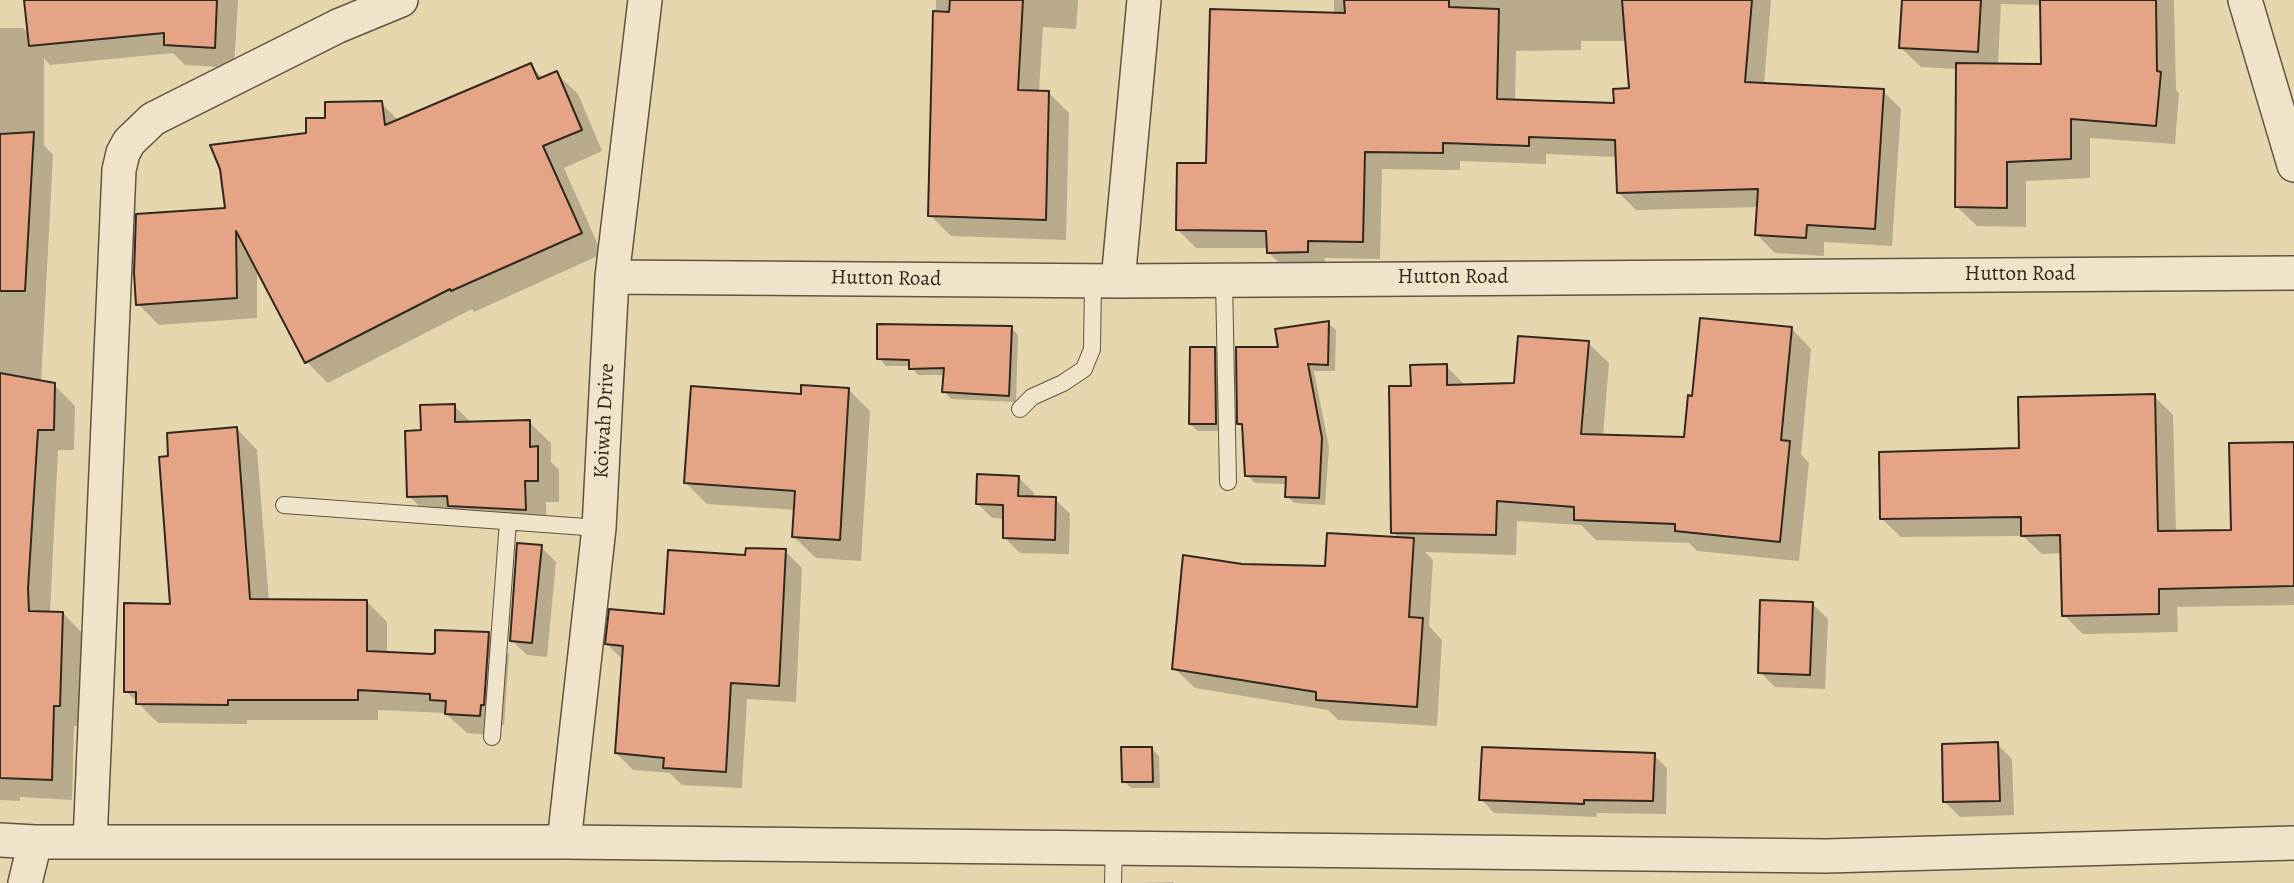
<!DOCTYPE html>
<style>
body{margin:0}
canvas{display:block;background:#e6d6ae}
</style>
<canvas width="2294" height="883"></canvas>
<script>
const context = document.querySelector('canvas').getContext('2d');
context.lineJoin = 'round';
function fillPath(path, color) { context.fillStyle = color; context.fill(path, 'evenodd'); }
const poly = rows => new Path2D(rows.map(r => 'M' + r).join(''));
function strokePath(path, color, width, dash) { context.strokeStyle = color; context.lineWidth = width; context.lineCap = dash ? 'butt' : 'round'; context.setLineDash(dash || []); context.stroke(path); }
function label(font, color, halo, rows, align = 'center') {
  context.font = font + ' Alegreya,serif'; context.lineWidth = 6; context.setLineDash([]); context.textBaseline = 'middle'; context.strokeStyle = halo; context.fillStyle = color; for (const [text, x, y, turn = 0] of rows) {
    context.save(); context.translate(x, y); context.rotate((+turn || 0) * Math.PI / 180); context.textAlign = isNaN(turn) ? turn : align; if (halo) context.strokeText(text, 0, 0); context.fillText(text, 0, 0); context.restore();
  }
}
fillPath(poly([
 [26,0,238,0,234,68,185,65,173,53,50,65,44,58,44,145,53,155,41,382,54,385,75,406,74,450,58,450,50,613,63,613,83,634,80,726,74,726,72,800,20,797,20,801,0,800,0,28,23,28,29,34],
 [936,0,1078,0,1076,29,1043,27,1039,92,1048,92,1069,113,1066,240,951,236,930,215],
 [1334,0,1771,0,1764,84,1883,91,1901,109,1892,246,1824,242,1824,256,1775,253,1757,235,1759,207,1636,210,1618,192,1617,157,1546,154,1546,164,1460,161,1460,170,1382,169,1380,259,1325,258,1325,270,1287,271,1269,253,1268,248,1196,248,1178,230,1208,165,1334,14],
 [1581,41,1627,41,1631,90,1616,105,1515,102,1516,51,1581,50],
 [1904,0,2174,0,2176,90,2179,93,2175,144,2090,138,2090,178,2026,181,2026,227,1977,226,1957,207,1958,69,1921,67,1901,48],
 [2001,4,2042,5,2043,66,1998,65],
 [530,65,544,79,556,73,578,94,602,151,564,168,602,254,474,312,472,309,328,383,307,362,257,267,257,318,159,325,138,304,227,209,327,120,381,103,399,121],
 [1328,323,1336,330,1335,371,1314,371,1329,447,1325,505,1294,503,1287,496,1287,484,1255,483,1247,475,1244,428,1239,423,1280,349],
 [1011,328,1018,335,1016,402,951,399,944,391,945,375,918,375,910,366,886,366,879,358],
 [1791,328,1811,349,1801,454,1809,463,1799,561,1697,551,1689,543,1596,540,1581,525,1517,521,1516,555,1425,552,1433,560,1429,626,1442,640,1437,726,1338,720,1328,710,1195,688,1174,668,1242,566,1327,568,1400,539,1393,532,1412,388,1446,366,1466,386,1516,385,1588,343,1609,363,1603,436,1686,439,1694,397],
 [1214,349,1221,356,1223,431,1198,431,1190,424],
 [848,389,870,411,861,561,816,558,794,537,796,510,707,504,686,483,802,396],
 [2154,396,2173,415,2176,533,2233,532,2294,444,2294,605,2177,607,2178,632,2083,634,2064,615,2062,553,2042,554,2023,536,1901,537,1882,519,2021,450],
 [454,406,472,423,529,422,551,443,551,462,559,470,559,502,546,502,547,530,471,527,461,517,431,518,409,496,423,432],
 [237,429,257,450,269,601,367,602,387,622,387,654,432,656,488,634,509,654,504,725,500,725,500,736,467,733,445,713,378,710,378,720,247,720,247,724,158,723,126,691,172,606,170,457],
 [1019,478,1034,493,1033,498,1055,499,1070,514,1069,554,1020,553,1005,538,1005,519,992,518,977,503],
 [541,547,556,562,547,657,527,655,511,640],
 [785,551,802,568,796,702,747,699,742,788,682,785,670,773,633,770,616,753,623,660,607,644,665,616,747,557],
 [1813,604,1828,619,1825,689,1775,687,1760,672],
 [1997,744,2012,759,2014,815,1960,817,1945,802],
 [1152,749,1159,756,1160,788,1131,788,1124,781],
 [1654,755,1667,768,1666,814,1597,813,1597,817,1494,813,1481,799],
 [1173,882,1174,883,1142,883]
]), '#0003');
const building = poly([
 [24,0,217,0,215,48,164,45,164,33,29,46,24,0],
 [950,0,1023,0,1018,90,1049,91,1046,220,928,216,933,11,949,12,950,0],
 [1344,0,1449,0,1449,7,1499,9,1497,99,1614,103,1613,89,1629,88,1622,0,1752,0,1745,82,1884,89,1875,229,1807,225,1806,238,1755,235,1758,189,1617,193,1615,140,1529,137,1529,146,1443,143,1443,153,1365,152,1363,242,1308,241,1308,252,1267,253,1266,231,1176,230,1177,163,1206,163,1210,9,1345,13,1344,0],
 [1902,0,1981,0,1978,52,1899,48,1902,0],
 [2040,0,2156,0,2157,71,2161,72,2156,126,2071,119,2071,159,2007,162,2007,208,1955,207,1956,63,2041,64,2040,0],
 [531,63,538,79,557,71,582,130,543,146,582,233,451,291,450,289,305,363,236,231,237,298,136,305,134,273,136,214,225,208,220,169,210,145,306,133,306,118,325,118,325,102,382,101,385,125,531,63],
 [34,132,25,291,0,291,0,134,34,132],
 [1700,318,1792,327,1781,440,1790,441,1780,542,1675,531,1675,524,1574,520,1574,507,1497,501,1496,535,1391,533,1389,386,1411,386,1410,365,1447,364,1447,385,1514,383,1518,336,1589,341,1581,434,1684,437,1688,395,1692,396,1700,318],
 [1329,321,1328,365,1308,364,1322,438,1319,498,1285,497,1286,477,1245,476,1242,424,1237,424,1236,347,1278,347,1275,329,1329,321],
 [877,324,1012,326,1009,396,942,392,944,368,909,369,909,360,877,359,877,324],
 [1190,347,1215,347,1216,424,1189,424,1190,347],
 [0,373,55,383,54,430,38,430,28,589,29,611,63,612,60,706,54,706,52,780,0,778,0,373],
 [801,385,849,388,840,540,792,537,795,491,684,483,691,386,801,394,801,385],
 [2155,394,2158,531,2231,530,2229,443,2294,442,2294,586,2159,589,2159,614,2062,616,2060,535,2021,536,2021,517,1880,519,1879,452,2019,448,2018,397,2155,394],
 [455,404,455,422,530,420,530,447,538,446,538,481,525,481,526,510,448,506,447,496,407,497,405,431,421,430,420,405,455,404],
 [237,427,250,599,367,600,367,651,432,654,435,653,435,630,489,632,484,705,481,705,480,716,445,714,446,701,430,700,430,694,358,690,358,700,228,700,228,705,136,704,136,692,124,692,124,603,170,604,159,457,168,456,167,433,237,427],
 [977,474,1019,476,1018,496,1056,497,1055,540,1003,538,1003,505,976,504,977,474],
 [1327,533,1414,538,1409,617,1423,618,1417,707,1316,700,1316,692,1172,669,1183,555,1242,564,1325,566,1327,533],
 [517,543,542,545,532,643,510,641,517,543],
 [746,548,786,549,779,686,731,683,726,772,663,768,664,758,615,753,623,646,605,644,609,609,664,614,668,550,745,555,746,548],
 [1760,600,1813,602,1810,675,1758,673,1760,600],
 [1998,742,2000,801,1943,802,1942,744,1998,742],
 [1121,747,1152,747,1153,782,1122,782,1121,747],
 [1482,747,1655,753,1653,801,1584,800,1584,804,1479,800,1482,747]
]);
fillPath(building, '#e5a485');
strokePath(building, '#33281e', 2);
const lane = poly([
 [1224,280,1228,482],
 [1020,409,1032,397,1063,383,1084,369,1092,349,1093,281],
 [284,505,599,528],
 [492,737,508,521],
 [1113,883,1114,848]
]);
const street = poly([
 [2245,0,2294,165],
 [612,277,1118,281,2294,273],
 [1118,281,1144,0],
 [0,840,35,842,564,842,1826,856,2294,843],
 [90,842,119,170,123,153,129,142,153,119,338,26,401,0],
 [564,842,599,528,612,277,645,0],
 [25,883,35,842]
]);
strokePath(lane, '#605442', 18);
strokePath(street, '#605442', 36);
strokePath(lane, '#efe4ca', 16);
strokePath(street, '#efe4ca', 33);
label('21px', '#33281e', '#efe4ca', [
 ["Hutton Road",2020,275],
 ["Hutton Road",1453,278],
 ["Hutton Road",886,279,1],
 ["Koiwah Drive",605,421,-87]
]);
</script>
